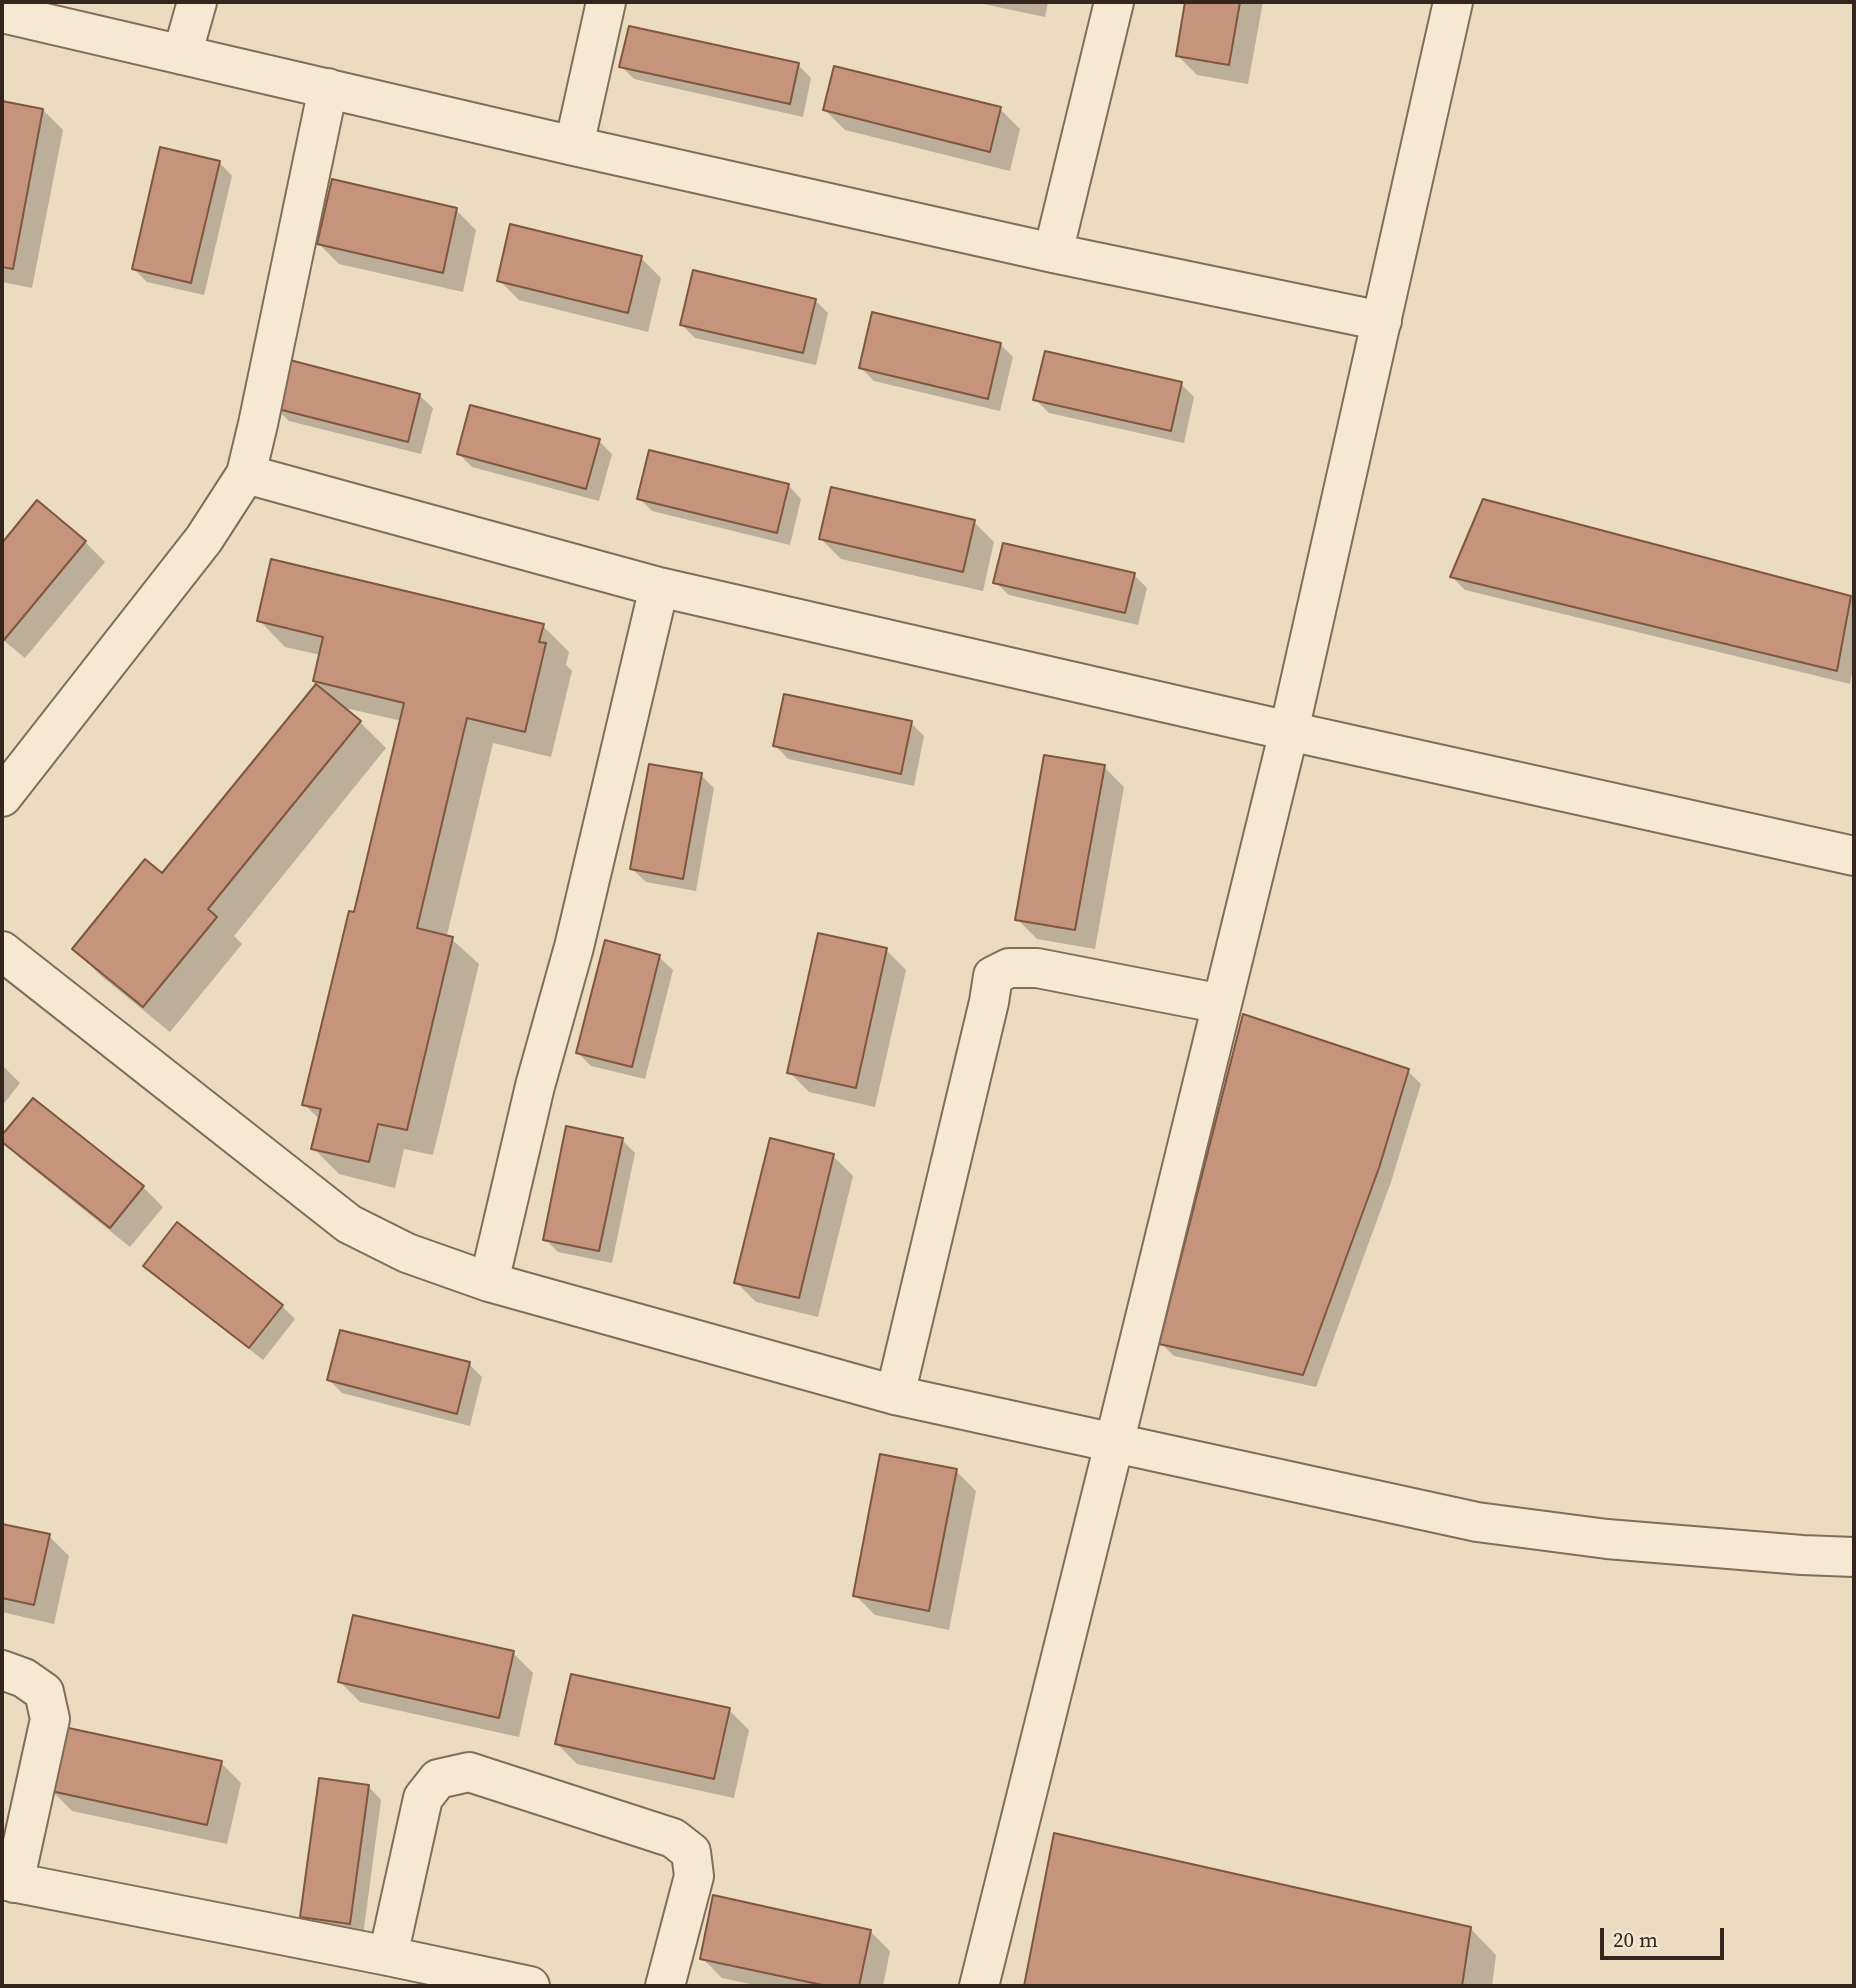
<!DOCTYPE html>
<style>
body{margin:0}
#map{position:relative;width:1856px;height:1988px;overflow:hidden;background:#eadbc1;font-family:"Source Serif 4",serif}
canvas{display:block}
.frame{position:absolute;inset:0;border:4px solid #33261d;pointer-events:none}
.scale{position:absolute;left:1600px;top:1928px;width:124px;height:32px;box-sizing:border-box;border:4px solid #33261d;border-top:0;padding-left:9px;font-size:21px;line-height:24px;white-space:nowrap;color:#33261d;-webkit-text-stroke:5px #f2e6d0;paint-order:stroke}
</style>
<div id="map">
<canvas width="1856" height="1988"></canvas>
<div class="frame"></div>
<div class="scale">20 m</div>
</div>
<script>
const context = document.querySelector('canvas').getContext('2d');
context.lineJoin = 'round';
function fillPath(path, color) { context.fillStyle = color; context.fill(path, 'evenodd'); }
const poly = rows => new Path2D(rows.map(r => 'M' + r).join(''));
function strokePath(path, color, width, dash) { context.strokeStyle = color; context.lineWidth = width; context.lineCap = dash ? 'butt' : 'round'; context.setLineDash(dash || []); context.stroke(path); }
fillPath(poly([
 [974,2,1048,2,1045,17],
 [1187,2,1263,2,1248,84,1197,75,1177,55],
 [798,65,811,78,803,117,634,79,621,66],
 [2,103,43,110,63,130,32,288,2,282],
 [1000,109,1020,129,1010,171,845,130,825,110],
 [219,162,232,176,204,295,147,282,134,269],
 [456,210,476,230,463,292,339,264,319,244],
 [641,258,661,278,648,332,519,300,499,280],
 [815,300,828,313,816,365,695,338,682,325],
 [1000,344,1013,357,1000,411,874,381,861,368],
 [1181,384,1194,397,1184,443,1049,413,1035,399],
 [419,395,433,408,421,454,289,421,276,408],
 [599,441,612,454,599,501,472,467,459,454],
 [788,485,801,499,790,545,652,511,639,498],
 [37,503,85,542,105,562,25,658,2,639,2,546],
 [974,522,994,542,983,591,841,559,821,539],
 [1134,575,1147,588,1138,625,1009,595,995,582],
 [1452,577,1850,598,1854,602,1854,661,1850,684,1465,590],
 [259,620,543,626,569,652,566,665,572,671,551,757,493,743,447,935,479,964,433,1155,404,1149,395,1188,339,1174,313,1148,320,1120,304,1104,356,914,402,721,341,707,360,722,386,748,234,936,242,944,170,1032,100,975,74,949,162,875,324,690,315,680,321,655,285,647],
 [911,723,924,736,914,786,788,759,775,745],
 [1104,767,1124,787,1095,949,1037,939,1017,919],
 [701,775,714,788,696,891,646,882,632,869],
 [886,950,906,970,875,1107,809,1092,789,1072],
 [659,957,673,970,645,1079,591,1066,578,1053],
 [2,1065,20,1083,2,1106],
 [1408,1071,1421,1084,1391,1182,1316,1387,1174,1356,1161,1343],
 [33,1100,143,1187,163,1207,130,1247,21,1159,2,1141,2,1138],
 [622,1140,635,1153,612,1263,558,1252,545,1239],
 [833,1156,853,1176,818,1317,756,1302,736,1282],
 [177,1225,282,1306,295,1319,263,1360,159,1279,146,1265],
 [469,1364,482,1377,470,1426,342,1393,329,1380],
 [956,1471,976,1491,949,1630,875,1615,855,1595],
 [2,1526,49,1536,69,1556,54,1624,2,1612],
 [513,1653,533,1673,519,1737,360,1702,340,1682],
 [729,1710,749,1730,734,1798,577,1764,557,1744],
 [221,1763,241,1783,227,1844,72,1811,52,1791],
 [368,1786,381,1800,363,1936,315,1930,302,1916],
 [1056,1835,1470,1928,1496,1955,1492,1986,1026,1986],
 [870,1931,890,1951,883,1986,759,1986,722,1978,702,1958]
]), '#0003');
const building = poly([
 [1185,2,1240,2,1229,65,1176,56,1185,2],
 [629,26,799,63,790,104,619,67,629,26],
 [834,66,1001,107,990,152,823,110,834,66],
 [2,101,43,109,13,269,2,267,2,101],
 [160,147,220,161,191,283,132,269,160,147],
 [332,179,457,208,443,273,317,244,332,179],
 [510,224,642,256,628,313,497,281,510,224],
 [693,270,816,299,803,353,680,325,693,270],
 [872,312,1001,343,988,399,859,368,872,312],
 [1045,351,1182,382,1171,431,1033,400,1045,351],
 [286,359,420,394,408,442,274,408,286,359],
 [470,405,600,439,586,489,457,454,470,405],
 [649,450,789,484,777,533,637,499,649,450],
 [831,487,975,520,963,572,819,539,831,487],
 [1483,499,1851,596,1837,671,1450,577,1483,499],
 [37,500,86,541,4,640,2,638,2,543,37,500],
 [1003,543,1135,573,1125,613,993,583,1003,543],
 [271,559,544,624,539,642,546,643,525,732,467,718,417,928,453,937,407,1130,378,1124,369,1162,311,1149,321,1109,302,1105,349,911,354,912,404,703,313,681,323,637,257,621,271,559],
 [316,684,361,721,208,909,217,917,143,1007,72,949,145,859,162,873,316,684],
 [784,694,912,721,901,774,773,746,784,694],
 [1044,755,1105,765,1075,930,1015,920,1044,755],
 [649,764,702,773,683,879,630,869,649,764],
 [818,933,887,948,856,1088,787,1073,818,933],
 [605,940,660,955,632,1067,576,1053,605,940],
 [1243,1014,1409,1069,1379,1168,1303,1375,1159,1344,1243,1014],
 [33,1098,144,1186,110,1228,2,1142,2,1135,33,1098],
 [566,1126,623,1138,599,1251,543,1240,566,1126],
 [770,1138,834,1154,799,1298,734,1283,770,1138],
 [177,1222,283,1305,249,1348,143,1266,177,1222],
 [340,1330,470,1362,457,1414,327,1380,340,1330],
 [880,1454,957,1469,929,1611,853,1596,880,1454],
 [2,1524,50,1534,34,1605,2,1598,2,1524],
 [353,1615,514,1651,499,1718,338,1682,353,1615],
 [571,1674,730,1708,714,1779,555,1744,571,1674],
 [64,1727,222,1761,207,1825,51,1791,64,1727],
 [319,1778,369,1785,350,1924,300,1917,319,1778],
 [1054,1833,1471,1927,1462,1986,1024,1986,1054,1833],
 [713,1895,871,1930,859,1986,827,1986,700,1959,713,1895]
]);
fillPath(building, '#c5947a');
strokePath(building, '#7f5642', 2);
const street = poly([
 [2,13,574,146,1053,253,1382,321],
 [182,55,197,2],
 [574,146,606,2],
 [1053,253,1114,2],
 [246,474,659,587,1289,731,1854,856],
 [2,797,204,539,246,474,258,424,328,88],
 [2,951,349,1224,407,1253,489,1282,895,1395,1477,1522,1607,1539,1802,1555,1854,1557],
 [489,1282,535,1086,574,947,659,587],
 [895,1395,989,1002,993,976,1009,968,1037,968,1222,1004],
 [2,1670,24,1678,44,1692,50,1719,14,1883],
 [2,1880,388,1956,530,1986],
 [388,1956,423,1798,438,1779,469,1772,673,1838,691,1852,694,1876,665,1986],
 [979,1986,1114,1444,1289,731,1453,2]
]);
strokePath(street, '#826c5a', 42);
strokePath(street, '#f6e9d4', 38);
</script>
